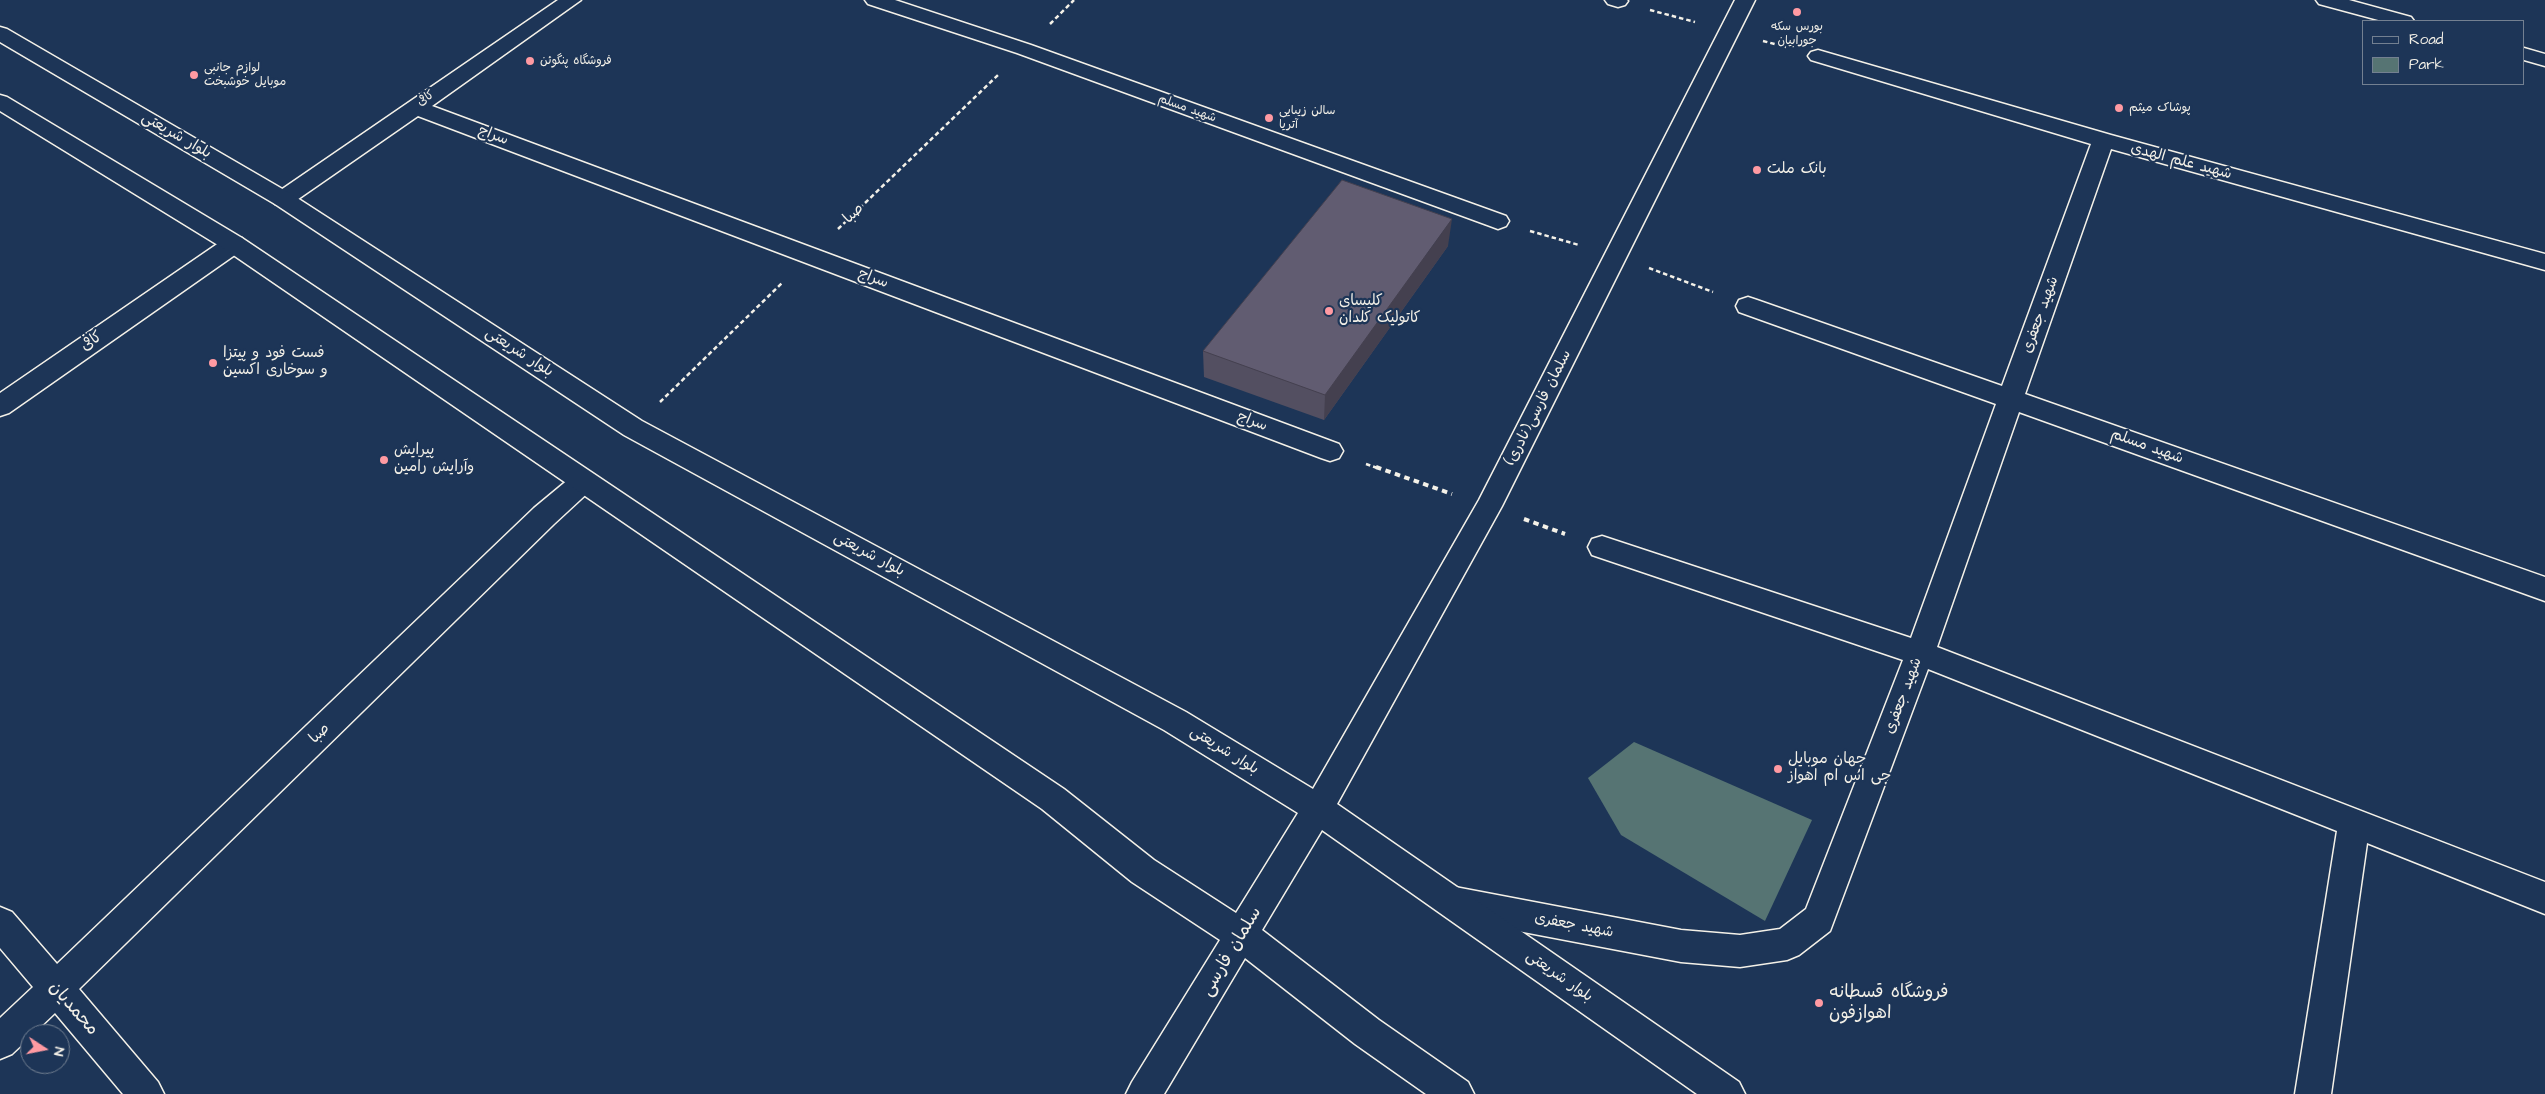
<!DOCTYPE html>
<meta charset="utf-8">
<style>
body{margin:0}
#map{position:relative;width:2545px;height:1094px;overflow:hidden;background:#1d3557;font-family:"Architects Daughter",sans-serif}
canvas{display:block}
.legend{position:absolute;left:2362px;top:20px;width:162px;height:65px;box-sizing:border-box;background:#1d3557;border:1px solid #738091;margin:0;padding:6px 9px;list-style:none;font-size:15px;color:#f4f1e8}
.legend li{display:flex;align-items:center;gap:10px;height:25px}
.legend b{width:25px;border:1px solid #738091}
.north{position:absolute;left:20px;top:1024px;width:50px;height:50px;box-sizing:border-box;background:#1d3557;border:1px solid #738091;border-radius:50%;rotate:101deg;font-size:14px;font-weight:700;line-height:20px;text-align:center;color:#f4f1e8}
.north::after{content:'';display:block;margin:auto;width:18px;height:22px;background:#ff9aa2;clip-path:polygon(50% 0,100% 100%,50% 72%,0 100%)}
</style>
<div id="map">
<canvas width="2545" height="1094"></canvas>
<ul class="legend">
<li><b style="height:6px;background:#1d3557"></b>Road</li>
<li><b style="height:14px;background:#567473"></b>Park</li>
</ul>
<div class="north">N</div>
</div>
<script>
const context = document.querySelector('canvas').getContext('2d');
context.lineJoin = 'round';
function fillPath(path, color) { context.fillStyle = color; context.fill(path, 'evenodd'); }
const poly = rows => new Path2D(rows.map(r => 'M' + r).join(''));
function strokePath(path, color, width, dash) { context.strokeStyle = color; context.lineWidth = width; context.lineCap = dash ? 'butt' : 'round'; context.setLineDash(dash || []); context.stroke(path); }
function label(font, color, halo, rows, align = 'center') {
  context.font = font + ' "Architects Daughter","Playpen Sans Arabic",sans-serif'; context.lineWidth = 4.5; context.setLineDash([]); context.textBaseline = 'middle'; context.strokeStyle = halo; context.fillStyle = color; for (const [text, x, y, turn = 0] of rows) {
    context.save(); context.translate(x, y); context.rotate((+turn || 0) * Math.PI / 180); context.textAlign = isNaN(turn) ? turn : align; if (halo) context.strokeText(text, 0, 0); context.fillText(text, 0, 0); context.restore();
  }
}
fillPath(poly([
 [1634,742,1812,820,1765,921,1621,835,1588,778]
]), '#567473');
const minor = poly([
 [558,0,581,0,432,106,1339,444,1343,451,1339,458,1330,461,1321,458,418,116,291,204,283,206,275,204,272,199,275,194,558,0],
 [865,0,895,0,1031,45,1506,216,1509,221,1506,226,1498,229,1490,226,1017,53,868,4,865,0],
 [1605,0,1627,0,1628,1,1625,5,1618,7,1608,4,1605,0],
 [2316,0,2349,0,2411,17,2414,21,2382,21,2319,4,2316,0],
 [2524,48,2545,54,2545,66,2524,60,2524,48],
 [1818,50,2111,135,2545,254,2545,270,2111,149,2025,394,2545,577,2545,601,2019,412,1937,647,2545,882,2545,914,2367,843,2331,1094,2295,1094,2337,831,1928,669,1830,931,1799,955,1787,960,1740,967,1681,962,1455,919,1443,914,1439,903,1443,892,1455,887,1681,930,1740,935,1780,929,1806,909,1903,660,1592,555,1588,547,1592,539,1602,536,1911,638,1996,404,1739,312,1736,306,1739,300,1748,297,1757,300,2002,386,2091,144,1811,60,1808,56,1811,52,1818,50],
 [234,236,242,238,246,244,242,250,9,413,0,416,0,393,226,238,234,236],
 [584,471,593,474,597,481,593,488,554,524,79,989,158,1082,164,1094,123,1094,55,1013,33,1034,30,1034,30,1037,12,1054,0,1059,0,1018,33,987,0,948,0,907,12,912,57,964,534,508,575,474,584,471]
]);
const secondary = poly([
 [1735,0,1755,0,1502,506,1337,804,1739,1082,1745,1094,1697,1094,1322,830,1262,930,1379,1020,1468,1082,1474,1094,1426,1094,1355,1044,1245,958,1164,1094,1126,1094,1132,1082,1220,940,1132,882,1042,809,226,250,0,111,0,95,7,97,242,238,1064,789,1154,860,1236,913,1298,813,1164,730,624,435,275,204,0,42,0,27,7,29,291,194,642,421,1186,712,1313,789,1479,500,1735,0]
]);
strokePath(minor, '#f4f1e8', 3);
strokePath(secondary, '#f4f1e8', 3);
strokePath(poly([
 [1650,10,1695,22],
 [1050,24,1074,0],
 [1763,41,1786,47],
 [838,229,999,74],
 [1530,231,1579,245],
 [1649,268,1713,292],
 [660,402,783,282],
 [1366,464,1380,469]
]), '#f4f1e8', 2.5, [4.5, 3]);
strokePath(poly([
 [1376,467,1452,494],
 [1524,519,1565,534]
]), '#f4f1e8', 4, [5.5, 4.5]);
fillPath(minor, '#1d3557');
fillPath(secondary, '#1d3557');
fillPath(poly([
 [1448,246,1324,420,1204,377,1203,351]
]), '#534f61');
fillPath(poly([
 [1452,219,1448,246,1324,420,1325,395]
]), '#44404f');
const building = poly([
 [1342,180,1452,219,1325,395,1203,351,1342,180]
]);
fillPath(building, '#615c71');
strokePath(building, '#44404f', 1);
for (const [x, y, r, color] of [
 [1797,12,5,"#ff9aa2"],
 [530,61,5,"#ff9aa2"],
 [194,75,5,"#ff9aa2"],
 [2119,108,5,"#ff9aa2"],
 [1269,118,5,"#ff9aa2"],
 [1757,170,5,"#ff9aa2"],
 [1329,311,5,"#ff9aa2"],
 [213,363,5,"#ff9aa2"],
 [384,460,5,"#ff9aa2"],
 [1778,769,5,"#ff9aa2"],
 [1819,1003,5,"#ff9aa2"]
]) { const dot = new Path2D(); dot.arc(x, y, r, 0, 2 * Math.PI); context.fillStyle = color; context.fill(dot); strokePath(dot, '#1d3557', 2); }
label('12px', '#f4f1e8', '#1d3557', [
 ["بورس سکه",1797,27,"center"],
 ["جورابیان",1797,41,"center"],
 ["فروشگاه پنگوئن",540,61],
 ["لوازم جانبی",204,68],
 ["موبایل خوشبخت",204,82],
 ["پوشاک میثم",2129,108],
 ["سالن زیبایی",1279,111],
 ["آتریا",1279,125]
], 'left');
label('12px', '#f4f1e8', '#1d3557', [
 ["کافی",426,99,-34],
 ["شهید مسلم",1187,109,20]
]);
label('15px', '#f4f1e8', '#1d3557', [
 ["بلوار شریعتی",176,136,30],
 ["سراج",493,136,21],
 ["شهید علم الهدی",2181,162,15],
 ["صبا",854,214,-44],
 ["سراج",873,279,21],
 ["شهید جعفری",2041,315,-70],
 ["کافی",92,342,-35],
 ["بلوار شریعتی",519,353,33],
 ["سلمان فارسی(نادری)",1539,408,-63],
 ["سراج",1252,422,21],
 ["شهید مسلم",2147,447,20],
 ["بلوار شریعتی",869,555,28],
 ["شهید جعفری",1904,696,-69],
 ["صبا",320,734,-44],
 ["بلوار شریعتی",1224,751,32],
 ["شهید جعفری",1574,926,11],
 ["بلوار شریعتی",1559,977,35]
]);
label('15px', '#f4f1e8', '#1d3557', [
 ["بانک ملت",1767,170],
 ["کلیسای",1339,302],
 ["کاتولیک کلدان",1339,319],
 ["فست فود و پیتزا",223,354],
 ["و سوخاری اکسین",223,371],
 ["پیرایش",394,451],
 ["وآرایش رامین",394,468],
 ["جهان موبایل",1788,760],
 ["جی اس ام اهواز",1788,777]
], 'left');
label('18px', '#f4f1e8', '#1d3557', [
 ["سلمان فارسی",1232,952,-59],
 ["محمدیان",73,1009,49]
]);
label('18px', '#f4f1e8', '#1d3557', [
 ["فروشگاه قسطانه",1829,993],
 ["اهوازفون",1829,1014]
], 'left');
</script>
